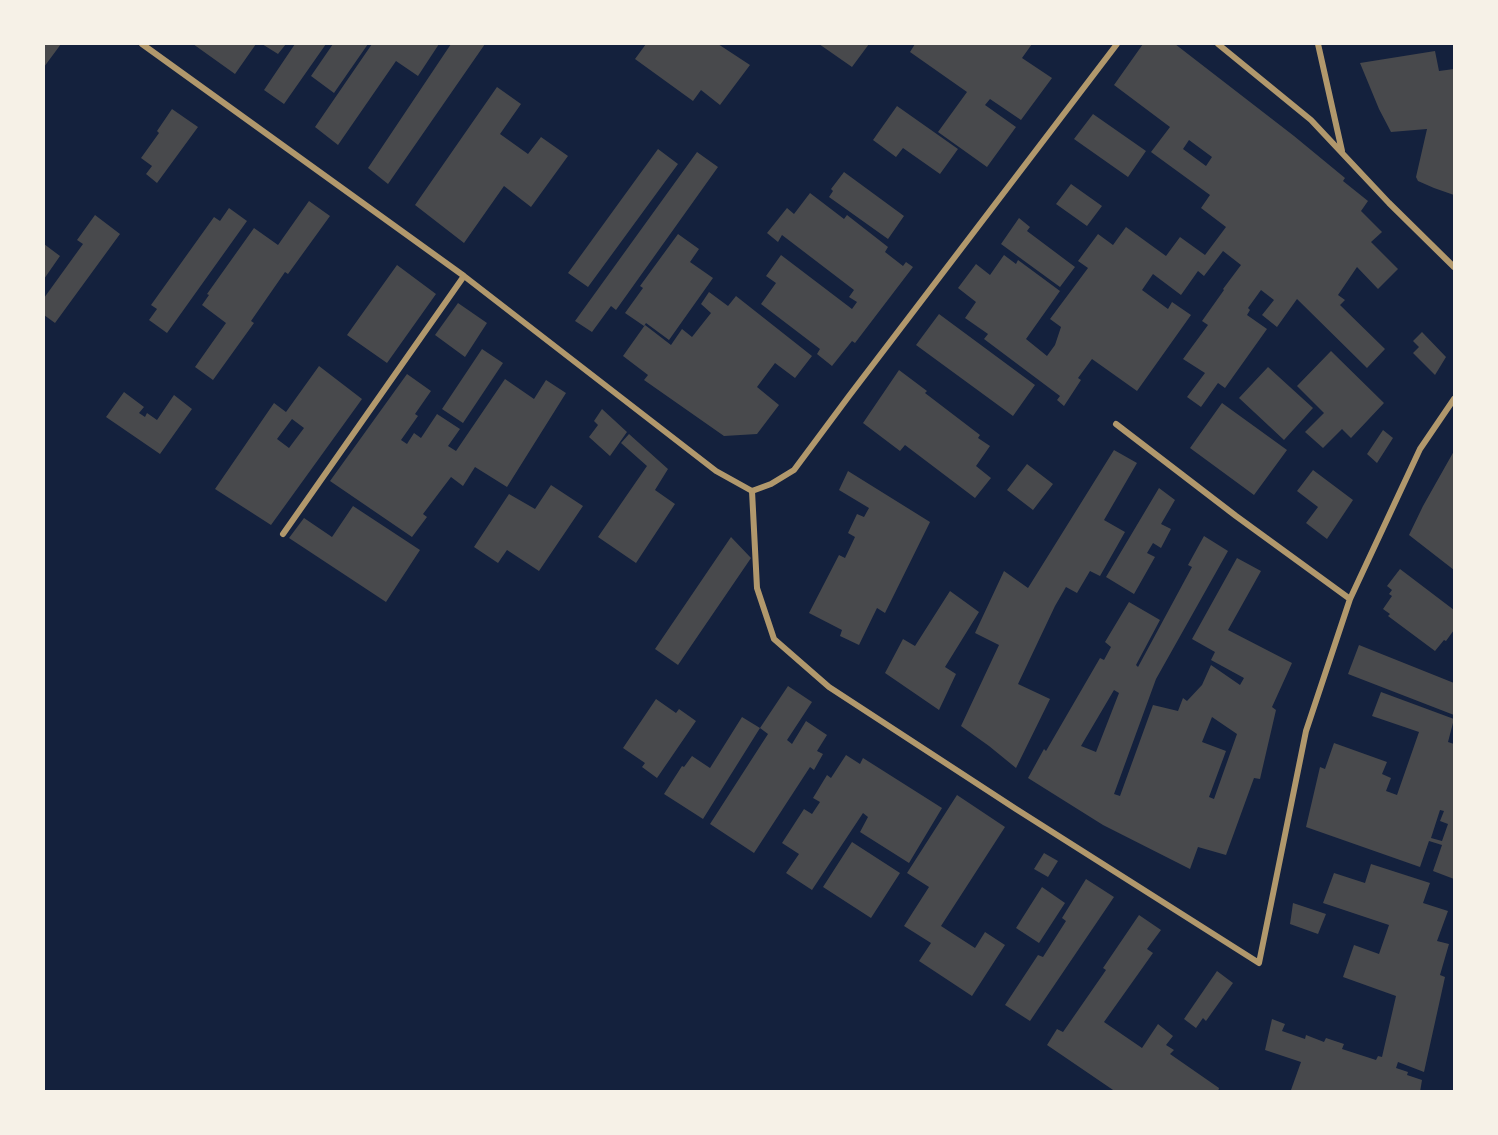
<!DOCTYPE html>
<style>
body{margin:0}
#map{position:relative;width:1498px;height:1135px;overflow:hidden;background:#14213d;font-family:Helvetica,sans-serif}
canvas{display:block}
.frame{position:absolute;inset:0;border:45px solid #f6f1e7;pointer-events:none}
</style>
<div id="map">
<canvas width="1498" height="1135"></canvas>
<div class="frame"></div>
</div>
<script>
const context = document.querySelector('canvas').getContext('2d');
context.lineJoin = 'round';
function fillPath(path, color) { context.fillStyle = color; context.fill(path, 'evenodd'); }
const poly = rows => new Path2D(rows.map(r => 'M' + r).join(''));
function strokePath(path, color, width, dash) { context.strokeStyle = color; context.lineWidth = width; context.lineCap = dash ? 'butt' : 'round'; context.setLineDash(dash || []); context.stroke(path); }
fillPath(poly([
 [44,44,61,44,44,67],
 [193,44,256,44,235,74],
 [262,44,286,44,278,54],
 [295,44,326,44,284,104,264,90],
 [333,44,368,44,334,93,311,76],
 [372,44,439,44,418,76,396,61,338,145,315,127],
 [451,44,485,44,388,184,368,168],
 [646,44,718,44,750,65,720,105,701,90,693,101,635,59],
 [819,44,869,44,852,67],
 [915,44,1032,44,1022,58,1052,78,1021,120,990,99,985,105,1016,127,987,167,938,132,967,92,910,52],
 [1143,44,1175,44,1294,136,1345,178,1343,181,1368,201,1361,211,1382,232,1371,242,1398,269,1378,289,1357,267,1338,295,1345,300,1340,305,1385,349,1367,368,1297,299,1277,327,1262,315,1274,300,1261,290,1248,308,1250,310,1247,315,1267,329,1225,388,1218,383,1201,407,1187,397,1205,373,1183,359,1208,325,1202,321,1224,290,1223,289,1241,265,1223,251,1204,276,1198,271,1181,295,1153,274,1142,290,1168,309,1172,302,1191,315,1137,391,1092,359,1078,378,1081,380,1064,406,1057,400,1060,396,984,339,988,334,965,318,976,302,958,288,976,264,990,275,1004,255,1016,264,1018,260,1060,291,1026,339,1047,356,1055,345,1061,327,1050,319,1088,268,1078,261,1098,234,1113,245,1126,227,1166,256,1180,237,1205,255,1226,227,1201,208,1210,195,1151,152,1170,127,1114,85],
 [1189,140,1212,157,1206,166,1183,149],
 [1435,51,1439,71,1454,69,1454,195,1434,188,1418,181,1416,177,1427,129,1391,132,1379,109,1360,63],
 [497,87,521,104,500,134,528,154,541,137,568,156,531,207,504,186,464,243,415,205],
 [897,106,958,149,940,174,903,148,896,157,873,140],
 [172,109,198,127,157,183,146,174,152,166,141,158,159,133,157,131],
 [1093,114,1146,151,1128,177,1074,139],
 [658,149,678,164,588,287,568,273],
 [697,152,718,167,616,310,611,306,592,332,575,321],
 [844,172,904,216,888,239,829,197,833,191,831,189],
 [1071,184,1102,206,1087,226,1056,204],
 [810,193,844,219,847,215,888,247,885,252,903,266,906,262,913,267,855,343,852,341,832,366,817,354,820,349,761,304,776,283,766,276,781,255,852,309,857,302,849,297,854,290,782,235,778,242,767,233,787,208,794,214],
 [309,201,330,216,288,274,285,272,251,321,254,323,213,380,195,367,226,323,202,305,209,295,207,294,254,228,278,245],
 [229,208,247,221,167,333,149,320,157,309,151,305,214,217,220,221],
 [95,215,120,234,55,323,44,315,44,298,83,244,77,240],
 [1019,218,1030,227,1027,231,1075,267,1060,287,1001,244],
 [678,234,699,249,690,262,713,278,669,340,646,323,644,326,625,313,643,288,640,286],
 [44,244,60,256,44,279],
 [397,265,436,294,387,363,347,335],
 [709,292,728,306,736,296,812,356,795,378,775,363,757,387,779,405,757,434,724,436,644,380,648,375,623,356,645,325,671,345,682,329,692,337,711,313,701,304],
 [458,303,487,323,465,357,435,335],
 [939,314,1035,385,1013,416,916,345],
 [1422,332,1446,357,1435,375,1413,353,1419,347,1413,341],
 [482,349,503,363,463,423,442,409],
 [1331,351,1384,403,1351,438,1342,429,1323,448,1305,432,1324,413,1297,386],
 [319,366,362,399,271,525,215,489,274,403,286,412],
 [292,419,304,428,289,448,277,439],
 [1268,367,1313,408,1284,440,1239,398],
 [899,370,927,391,925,393,980,435,978,438,990,446,976,466,991,478,975,498,905,445,900,451,863,423],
 [407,374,431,391,415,414,418,416,401,440,407,444,414,433,421,438,437,414,460,429,448,446,456,451,505,379,534,399,546,380,566,393,507,487,475,467,463,486,451,477,423,514,427,517,412,537,330,481],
 [124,392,144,407,139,413,145,417,147,413,157,420,174,395,192,409,160,454,106,417],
 [1222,403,1287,450,1254,495,1190,448],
 [602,409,627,432,610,456,589,437,598,425,594,421],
 [1383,430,1393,438,1377,463,1367,454],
 [629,434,668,469,655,490,675,504,636,563,598,537,647,466,621,443],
 [1114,450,1137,463,1104,520,1125,532,1100,576,1090,571,1077,593,1066,587,1055,606,1018,684,1050,699,1016,768,989,746,961,726,999,645,975,633,1004,571,1028,588],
 [1454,451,1454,570,1409,535,1423,506],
 [1027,464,1053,484,1033,510,1007,490],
 [1313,470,1353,500,1327,539,1306,523,1318,507,1297,491],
 [848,471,930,522,885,613,877,608,859,645,840,636,842,630,809,613,839,555,845,558,855,537,848,533,857,514,864,517,869,508,839,490],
 [551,485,583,506,539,571,507,550,498,563,474,547,509,494,535,509],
 [1159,488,1175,500,1161,524,1171,529,1161,548,1153,543,1147,553,1155,557,1134,594,1106,577],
 [353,506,420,550,386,602,289,538,304,518,332,537],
 [1204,536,1228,551,1156,679,1114,794,1120,796,1153,705,1178,711,1183,698,1187,701,1202,685,1211,665,1240,685,1244,678,1211,660,1215,652,1192,639,1237,558,1261,571,1228,630,1292,663,1272,707,1276,710,1260,779,1254,778,1226,855,1198,847,1190,869,1103,825,1028,778,1044,749,1046,751,1100,658,1104,660,1111,647,1105,642,1129,602,1160,620,1136,665,1138,667,1192,567,1188,565],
 [1114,690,1119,693,1096,752,1081,746],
 [1212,717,1237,734,1214,799,1209,797,1226,751,1202,742],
 [731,537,751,558,678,665,655,649],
 [1400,569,1454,610,1454,630,1446,641,1444,640,1435,651,1388,616,1390,614,1383,609,1392,596,1389,594,1392,590,1387,586],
 [950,591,979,612,945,667,956,674,939,710,885,673,903,639,915,646],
 [1359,645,1454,683,1454,715,1348,674],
 [788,686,812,702,787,740,792,744,806,721,827,735,817,751,823,754,814,770,810,767,754,853,710,824,768,734,760,728,703,819,664,794,682,766,684,767,692,756,710,768,742,717,760,728],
 [1381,692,1454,719,1448,742,1454,744,1454,879,1433,871,1442,845,1429,841,1420,867,1306,827,1320,767,1325,769,1334,743,1387,762,1382,774,1391,778,1386,791,1397,795,1419,732,1372,716],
 [1440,810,1444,811,1440,821,1448,824,1442,841,1431,838],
 [656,699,676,713,679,709,696,721,657,778,642,767,645,763,623,748],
 [846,755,860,764,863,758,942,808,909,863,860,832,868,817,863,813,812,890,786,873,799,854,782,843,804,809,812,814,820,802,813,798,827,775,831,778],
 [957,795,1005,827,941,926,975,948,985,932,1005,945,972,996,919,961,931,943,904,926,929,887,907,873],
 [852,842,900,873,871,918,823,887],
 [1044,853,1058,861,1048,877,1034,869],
 [1371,864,1430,883,1423,903,1448,911,1437,941,1449,944,1440,975,1445,977,1424,1072,1398,1062,1396,1068,1408,1072,1407,1075,1422,1080,1420,1092,1296,1092,1291,1090,1301,1062,1265,1050,1272,1019,1285,1024,1282,1031,1305,1039,1306,1035,1324,1042,1326,1038,1344,1044,1342,1049,1376,1060,1378,1056,1382,1057,1396,996,1343,977,1354,945,1379,954,1389,925,1323,903,1334,873,1365,883],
 [1086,879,1114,897,1030,1021,1005,1005,1038,955,1043,957,1066,921,1062,918],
 [1042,887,1065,903,1039,943,1016,928],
 [1293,903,1326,914,1318,934,1290,924],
 [1139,915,1161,930,1147,949,1153,953,1104,1022,1142,1048,1158,1024,1173,1036,1166,1045,1174,1050,1170,1054,1219,1088,1218,1092,1116,1092,1047,1045,1057,1029,1063,1032,1106,970,1103,968],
 [1217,971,1233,983,1206,1021,1203,1018,1196,1028,1184,1019]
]), '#48494c');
strokePath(poly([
 [142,44,464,276,716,471,752,491,771,484,794,470,849,396,1117,44],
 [1218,44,1311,120,1389,203,1454,267],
 [1318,44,1342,151],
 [1116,424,1236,516,1350,599],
 [752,491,757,588,774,639,829,687,1016,809,1259,963,1306,731,1350,599,1420,449,1454,399],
 [283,534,464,276]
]), '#b1986c', 6);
</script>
